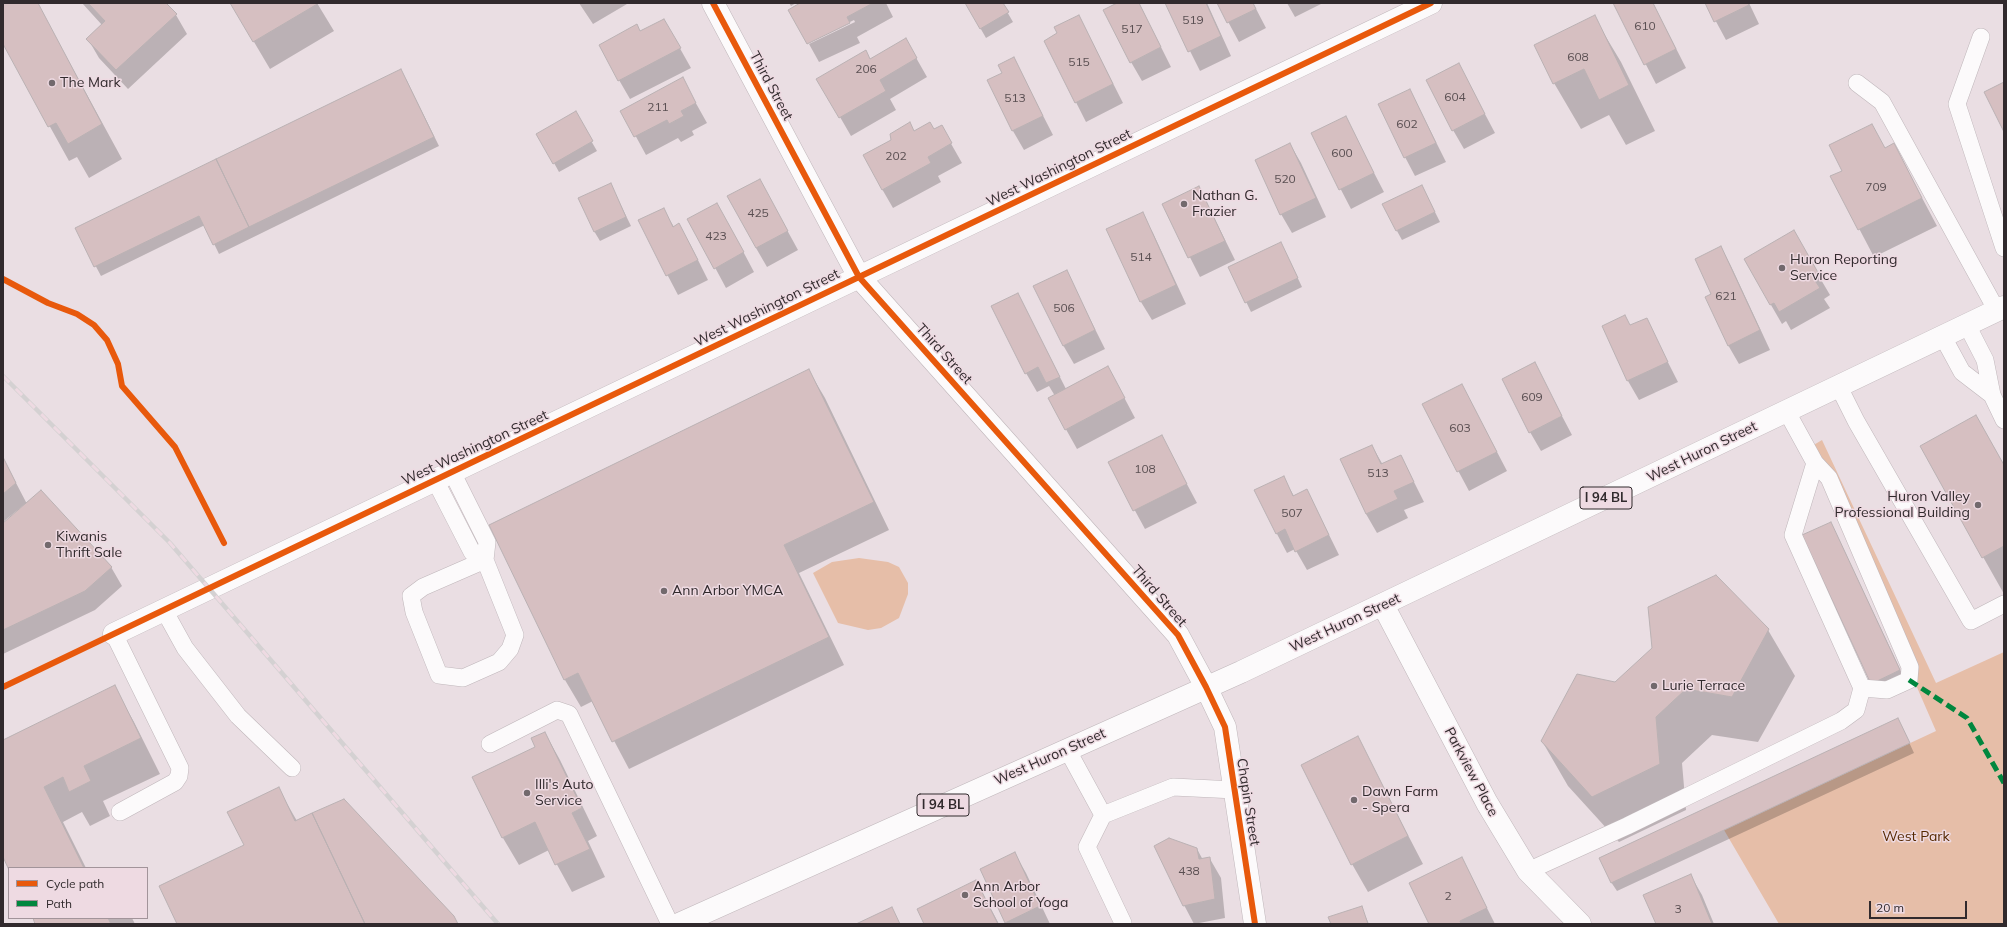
<!DOCTYPE html>
<style>
body{margin:0}
#map{position:relative;width:2007px;height:927px;overflow:hidden;background:#eadee3;font-family:Mulish,sans-serif}
canvas{display:block}
.frame{position:absolute;inset:0;border:4px solid #312a2d;pointer-events:none}
.legend{position:absolute;left:8px;top:867px;width:140px;height:52px;box-sizing:border-box;background:#eedae2;border:1px solid #a2949a;margin:0;padding:5px 7px;list-style:none;font-size:12px;color:#312a2d}
.legend li{display:flex;align-items:center;gap:8px;height:20px}
.legend b{width:20px;border:1px solid #a2949a}
.scale{position:absolute;left:1869px;top:901px;width:98px;height:18px;box-sizing:border-box;border:2px solid #312a2d;border-top:0;padding-left:5px;font-size:12px;line-height:14px;white-space:nowrap;color:#312a2d;-webkit-text-stroke:3px #eedae2;paint-order:stroke}
</style>
<div id="map">
<canvas width="2007" height="927"></canvas>
<div class="frame"></div>
<ul class="legend">
<li><b style="height:5px;background:#e8590c"></b>Cycle path</li>
<li><b style="height:5px;background:#00873e"></b>Path</li>
</ul>
<div class="scale">20 m</div>
</div>
<script>
const context = document.querySelector('canvas').getContext('2d');
context.lineJoin = 'round';
function fillPath(path, color) { context.fillStyle = color; context.fill(path, 'evenodd'); }
const poly = rows => new Path2D(rows.map(r => 'M' + r).join(''));
function strokePath(path, color, width, dash) { context.strokeStyle = color; context.lineWidth = width; context.lineCap = dash ? 'butt' : 'round'; context.setLineDash(dash || []); context.stroke(path); }
function label(font, color, halo, rows, align = 'center') {
  context.font = font + ' Mulish,sans-serif'; context.lineWidth = 3; context.setLineDash([]); context.textBaseline = 'middle'; context.strokeStyle = halo; context.fillStyle = color; for (const [text, x, y, turn = 0] of rows) {
    context.save(); context.translate(x, y); context.rotate((+turn || 0) * Math.PI / 180); context.textAlign = isNaN(turn) ? turn : align; if (halo) context.strokeText(text, 0, 0); context.fillText(text, 0, 0); context.restore();
  }
}
fillPath(poly([
 [1822,440,1936,683,2004,652,2004,924,1779,924,1724,830,1936,731,1812,446],
 [859,558,888,562,899,567,908,583,908,594,899,618,881,628,868,630,838,623,813,573,832,562]
]), '#e6bea8');
fillPath(poly([
 [3,3,37,3,122,159,89,178,77,157,69,161,3,42],
 [82,3,165,3,176,15,187,34,128,89,99,58,88,39,102,25],
 [231,3,317,3,334,31,270,69],
 [579,3,627,3,627,4,593,24],
 [789,3,796,3,791,6],
 [802,3,886,3,893,17,857,37,860,43,819,62,809,44,855,22,854,20,808,43],
 [966,3,1002,3,1013,22,986,38],
 [1119,3,1139,3,1171,67,1142,81,1131,62],
 [1166,3,1207,3,1231,56,1200,71],
 [1218,3,1253,3,1266,28,1239,42],
 [1287,3,1323,3,1295,17],
 [1614,3,1653,3,1686,68,1656,84],
 [1706,3,1749,3,1759,24,1726,40],
 [1079,16,1123,103,1086,122,1045,41,1058,34],
 [1594,17,1621,62,1655,131,1626,145,1609,115,1581,129,1554,83],
 [664,20,691,68,630,99,619,80,640,32],
 [906,40,927,77,890,99,896,110,851,136,818,79,870,60],
 [1014,59,1053,135,1024,150,1013,131,1003,73],
 [1459,65,1495,133,1464,149,1453,130],
 [406,79,439,146,219,254,205,225,101,276,76,229],
 [1410,90,1446,162,1415,176,1405,157],
 [693,98,707,123,692,131,694,135,681,142,678,138,646,155,622,111],
 [575,113,597,151,559,172,538,134],
 [1345,117,1384,192,1351,209,1312,134],
 [941,126,962,163,938,176,941,182,893,208,882,189,914,132,933,130],
 [1290,144,1301,163,1326,217,1292,233,1281,214],
 [1894,145,1937,226,1874,257,1832,177],
 [611,185,631,226,600,241,594,231],
 [1422,186,1440,222,1402,240,1397,231],
 [1199,187,1235,260,1200,277,1163,204],
 [770,199,798,250,767,267,756,248],
 [663,209,674,227,690,244,708,280,678,295,639,221],
 [1142,214,1153,233,1186,304,1152,320,1141,302,1108,230],
 [689,219,728,223,754,272,726,288],
 [1793,232,1830,295,1824,299,1830,308,1791,330,1786,321,1782,324,1745,260],
 [1721,247,1731,266,1770,350,1739,364,1728,345,1713,295],
 [1286,253,1302,287,1251,312,1230,268],
 [1066,271,1105,349,1074,364,1063,345],
 [1018,294,1066,389,1108,367,1135,418,1077,449,1049,399,1055,396,1049,386,1037,392,1026,373],
 [1646,319,1678,382,1639,400,1628,381,1603,327,1630,326],
 [1534,363,1572,435,1541,451,1530,432],
 [809,371,825,398,889,530,799,573,844,665,629,769,593,701,581,707,565,680,490,526],
 [1462,385,1507,471,1469,491,1423,405],
 [1976,416,2004,465,2004,594,1921,447],
 [1372,446,1383,465,1401,456,1424,502,1404,510,1408,518,1377,533,1366,514],
 [1172,456,1197,503,1145,529,1109,463],
 [3,458,27,504,111,567,122,586,95,610,3,654,3,525,26,505,25,504,3,522],
 [1283,477,1294,496,1307,490,1339,555,1307,570,1295,549,1287,553,1277,534],
 [1836,533,1905,680,1878,693],
 [1768,630,1795,676,1758,742,1712,735,1682,763,1686,810,1619,842,1568,786,1542,741,1615,683],
 [114,687,134,722,160,774,103,801,110,816,90,826,82,812,63,822,86,868,9,868,3,855,3,741],
 [1903,729,1914,753,1617,891,1611,882],
 [545,733,560,760,597,836,588,841,605,877,572,892,549,850,519,865,503,838,536,747],
 [1357,737,1423,864,1368,892,1352,864],
 [278,788,297,821,457,924,178,924,245,845],
 [1197,849,1203,860,1210,859,1221,878,1225,918,1194,924,1184,905],
 [1015,854,1026,873,1050,924,1007,924,981,869],
 [1461,859,1472,878,1495,924,1430,924],
 [1691,876,1702,895,1714,924,1657,924],
 [976,881,999,924,925,924],
 [1361,907,1369,924,1332,924],
 [34,918,132,918,135,924,37,924]
]), '#0003');
const building = poly([
 [3,3,38,3,102,124,68,144,56,123,48,127,3,44,3,3],
 [88,3,166,3,177,14,116,70,86,39,105,21,88,3],
 [230,3,319,3,253,42,230,3],
 [800,3,873,3,847,17,850,23,807,44,788,10,800,3],
 [965,3,1003,3,1009,12,980,29,965,3],
 [1117,3,1139,3,1161,47,1130,63,1103,10,1117,3],
 [1165,3,1206,3,1221,36,1188,52,1165,3],
 [1217,3,1253,3,1256,9,1227,23,1217,3],
 [1613,3,1653,3,1676,49,1644,65,1613,3],
 [1705,3,1748,3,1749,5,1714,22,1705,3],
 [1079,15,1113,84,1075,103,1044,41,1057,33,1054,27,1079,15],
 [1595,15,1629,85,1599,100,1584,69,1553,84,1534,45,1595,15],
 [664,19,681,48,618,81,599,45,637,24,640,31,664,19],
 [906,38,917,58,880,80,886,91,839,118,816,79,866,50,870,59,906,38],
 [1014,57,1043,116,1012,131,987,80,1002,73,998,65,1014,57],
 [1459,63,1485,114,1452,131,1426,80,1459,63],
 [401,69,434,137,249,227,216,159,401,69],
 [683,77,696,103,681,111,684,116,669,124,667,120,634,137,620,111,683,77],
 [2004,82,2004,132,1984,92,2004,82],
 [1410,89,1436,143,1404,158,1378,104,1410,89],
 [576,111,593,141,553,164,536,134,576,111],
 [1346,116,1374,173,1339,190,1311,133,1346,116],
 [910,122,914,131,930,122,934,129,942,125,952,143,928,157,931,163,882,190,863,155,891,140,890,134,910,122],
 [1872,124,1885,148,1894,143,1922,198,1858,230,1830,176,1842,171,1829,145,1872,124],
 [1290,143,1316,198,1280,215,1255,160,1290,143],
 [216,159,249,227,213,245,199,216,94,267,75,228,216,159],
 [760,179,788,231,756,248,727,196,760,179],
 [611,183,626,217,594,232,578,198,611,183],
 [1422,185,1435,212,1396,231,1382,204,1422,185],
 [1199,186,1225,241,1188,258,1162,204,1199,186],
 [717,203,744,252,714,269,687,219,717,203],
 [664,208,673,227,679,223,698,260,666,276,638,220,664,208],
 [1143,212,1176,285,1140,302,1106,229,1143,212],
 [1794,230,1820,276,1814,279,1820,288,1779,312,1774,303,1770,305,1744,259,1794,230],
 [1281,242,1298,278,1245,303,1228,267,1281,242],
 [1721,246,1760,330,1728,346,1705,297,1711,294,1695,259,1721,246],
 [1067,270,1095,330,1063,346,1033,286,1067,270],
 [1018,293,1060,377,1046,383,1038,367,1025,374,991,306,1018,293],
 [1625,315,1630,325,1647,318,1668,362,1627,381,1602,326,1625,315],
 [1535,362,1562,416,1529,433,1502,379,1535,362],
 [1108,366,1125,398,1065,430,1048,398,1108,366],
 [809,369,874,502,784,545,829,637,612,742,578,673,564,680,489,525,809,369],
 [1462,384,1497,452,1457,472,1422,404,1462,384],
 [1976,415,2004,465,2004,546,1982,558,1920,446,1976,415],
 [1162,435,1187,484,1133,511,1108,462,1162,435],
 [1372,445,1381,464,1401,455,1414,482,1394,491,1398,499,1366,514,1340,459,1372,445],
 [3,457,16,483,3,494,3,457],
 [1284,476,1293,496,1307,489,1329,535,1295,552,1285,529,1276,534,1254,490,1284,476],
 [41,490,112,567,85,591,3,630,3,523,41,490],
 [1831,522,1900,670,1871,684,1802,535,1831,522],
 [1716,575,1769,629,1732,697,1686,689,1656,717,1660,764,1592,797,1541,741,1577,674,1615,682,1652,648,1648,607,1716,575],
 [115,685,141,738,84,766,91,781,69,792,63,777,44,787,84,868,9,868,9,870,3,857,3,740,115,685],
 [1898,718,1910,743,1611,883,1599,858,1898,718],
 [545,732,582,808,572,813,590,849,555,865,535,822,502,838,472,777,535,747,531,738,545,732],
 [1358,736,1408,836,1351,865,1301,765,1358,736],
 [279,787,295,821,312,813,365,924,177,924,159,886,244,845,227,812,279,787],
 [344,799,454,916,458,924,365,924,312,813,344,799],
 [1169,838,1197,848,1199,859,1210,857,1215,899,1183,906,1154,846,1169,838],
 [1015,852,1040,906,1005,923,980,869,1015,852],
 [1462,857,1487,908,1460,921,1461,924,1429,924,1409,883,1462,857],
 [1691,874,1712,924,1656,924,1643,895,1691,874],
 [976,880,998,924,924,924,917,909,976,880],
 [1362,906,1368,924,1331,924,1328,917,1362,906],
 [892,907,900,924,856,924,892,907],
 [33,918,108,918,111,924,35,924,33,918]
]);
fillPath(building, '#d6bfc1');
strokePath(building, '#bab1b3', 1);
const lane = poly([
 [1981,37,1957,104,2004,248],
 [1857,83,1882,102,1997,311],
 [1967,325,1985,360,1992,395,2004,420],
 [1943,337,1962,372,1992,395],
 [1839,387,1856,421,1971,621,2004,604],
 [1787,412,1815,463,1829,478,1910,667,1909,680,1887,690,1862,688],
 [435,480,472,552,485,560,487,542,452,472],
 [485,560,515,635,510,649,499,662,463,678,439,675,414,612,411,596,423,587,485,560],
 [164,610,185,648,238,716,292,768],
 [114,634,180,768,179,776,175,782,120,812],
 [490,744,557,710,569,714,670,924],
 [1067,749,1103,815,1087,847,1123,923],
 [1103,815,1173,787,1235,790],
 [1528,871,1627,826,1841,721,1856,710,1862,688,1793,535,1815,463]
]);
const street = poly([
 [713,3,859,277,1178,635,1206,687,1225,727,1255,924],
 [1383,605,1487,803,1528,871,1580,924],
 [114,634,1431,3]
]);
const primary = poly([
 [679,924,1241,672,2004,307]
]);
strokePath(lane, '#bfb6ba', 18);
strokePath(street, '#bfb6ba', 23);
strokePath(primary, '#bfb6ba', 23);
strokePath(lane, '#fcfafb', 17);
strokePath(street, '#fcfafb', 22);
strokePath(primary, '#fcfafb', 22);
const rail = poly([
 [3,376,170,543,498,924]
]);
strokePath(rail, '#d4d1d2', 4.5);
strokePath(rail, '#eedae2', 3, [9]);
strokePath(poly([
 [1909,680,1967,718,2004,783]
]), '#00873e', 5, [10, 5]);
strokePath(poly([
 [713,3,859,277,1178,635,1206,687,1225,727,1255,924],
 [3,279,48,303,77,314,94,325,107,340,118,364,122,386,175,447,224,543],
 [3,687,1431,3]
]), '#e8590c', 6);
for (const [x, y, r, color] of [
 [52,83,4,"#72696d"],
 [1184,204,4,"#72696d"],
 [1782,268,4,"#72696d"],
 [1978,505,4,"#72696d"],
 [48,545,4,"#72696d"],
 [664,591,4,"#72696d"],
 [1654,686,4,"#72696d"],
 [527,793,4,"#72696d"],
 [1354,800,4,"#72696d"],
 [965,895,4,"#72696d"]
]) { const dot = new Path2D(); dot.arc(x, y, r, 0, 2 * Math.PI); context.fillStyle = color; context.fill(dot); strokePath(dot, '#eedae2', 1.5); }
label('12px', '#5a4f52', null, [
 ["519",1193,20],
 ["610",1645,26],
 ["517",1132,29],
 ["608",1578,57],
 ["515",1079,62],
 ["206",866,69],
 ["604",1455,97],
 ["513",1015,98],
 ["211",658,107],
 ["602",1407,124],
 ["600",1342,153],
 ["202",896,156],
 ["520",1285,179],
 ["709",1876,187],
 ["425",758,213],
 ["423",716,236],
 ["514",1141,257],
 ["621",1726,296],
 ["506",1064,308],
 ["609",1532,397],
 ["603",1460,428],
 ["108",1145,469],
 ["513",1378,473],
 ["507",1292,513],
 ["438",1189,871],
 ["2",1448,896],
 ["3",1678,909]
]);
for (const [x, y, w] of [
 [1606,498,52],
 [943,805,52]
]) { const box = new Path2D(); box.roundRect(x - w / 2, y - 11, w, 22, 3); context.fillStyle = '#eedae2'; context.fill(box); strokePath(box, '#312a2d', 1); }
label('bold 13px', '#312a2d', null, [
 ["I 94 BL",1606,498],
 ["I 94 BL",943,805]
]);
label('14px', '#312a2d', '#eedae2', [
 ["The Mark",60,83],
 ["Nathan G.",1192,196],
 ["Frazier",1192,212],
 ["Huron Reporting",1790,260],
 ["Service",1790,276],
 ["Huron Valley",1970,497,"right"],
 ["Professional Building",1970,513,"right"],
 ["Kiwanis",56,537],
 ["Thrift Sale",56,553],
 ["Ann Arbor YMCA",672,591],
 ["Lurie Terrace",1662,686],
 ["Illi's Auto",535,785],
 ["Service",535,801],
 ["Dawn Farm",1362,792],
 ["- Spera",1362,808],
 ["Ann Arbor",973,887],
 ["School of Yoga",973,903]
], 'left');
label('14px', '#312a2d', '#eedae2', [
 ["Third Street",771,86,62],
 ["West Washington Street",1059,168,-26],
 ["West Washington Street",767,308,-26],
 ["Third Street",944,354,48],
 ["West Washington Street",475,448,-25],
 ["West Huron Street",1702,452,-26],
 ["Third Street",1159,596,49],
 ["West Huron Street",1345,623,-25],
 ["West Huron Street",1050,757,-24],
 ["Parkview Place",1471,772,62],
 ["Chapin Street",1248,802,81]
]);
label('14px', '#552800', '#eedae2', [
 ["West Park",1916,837]
]);
</script>
